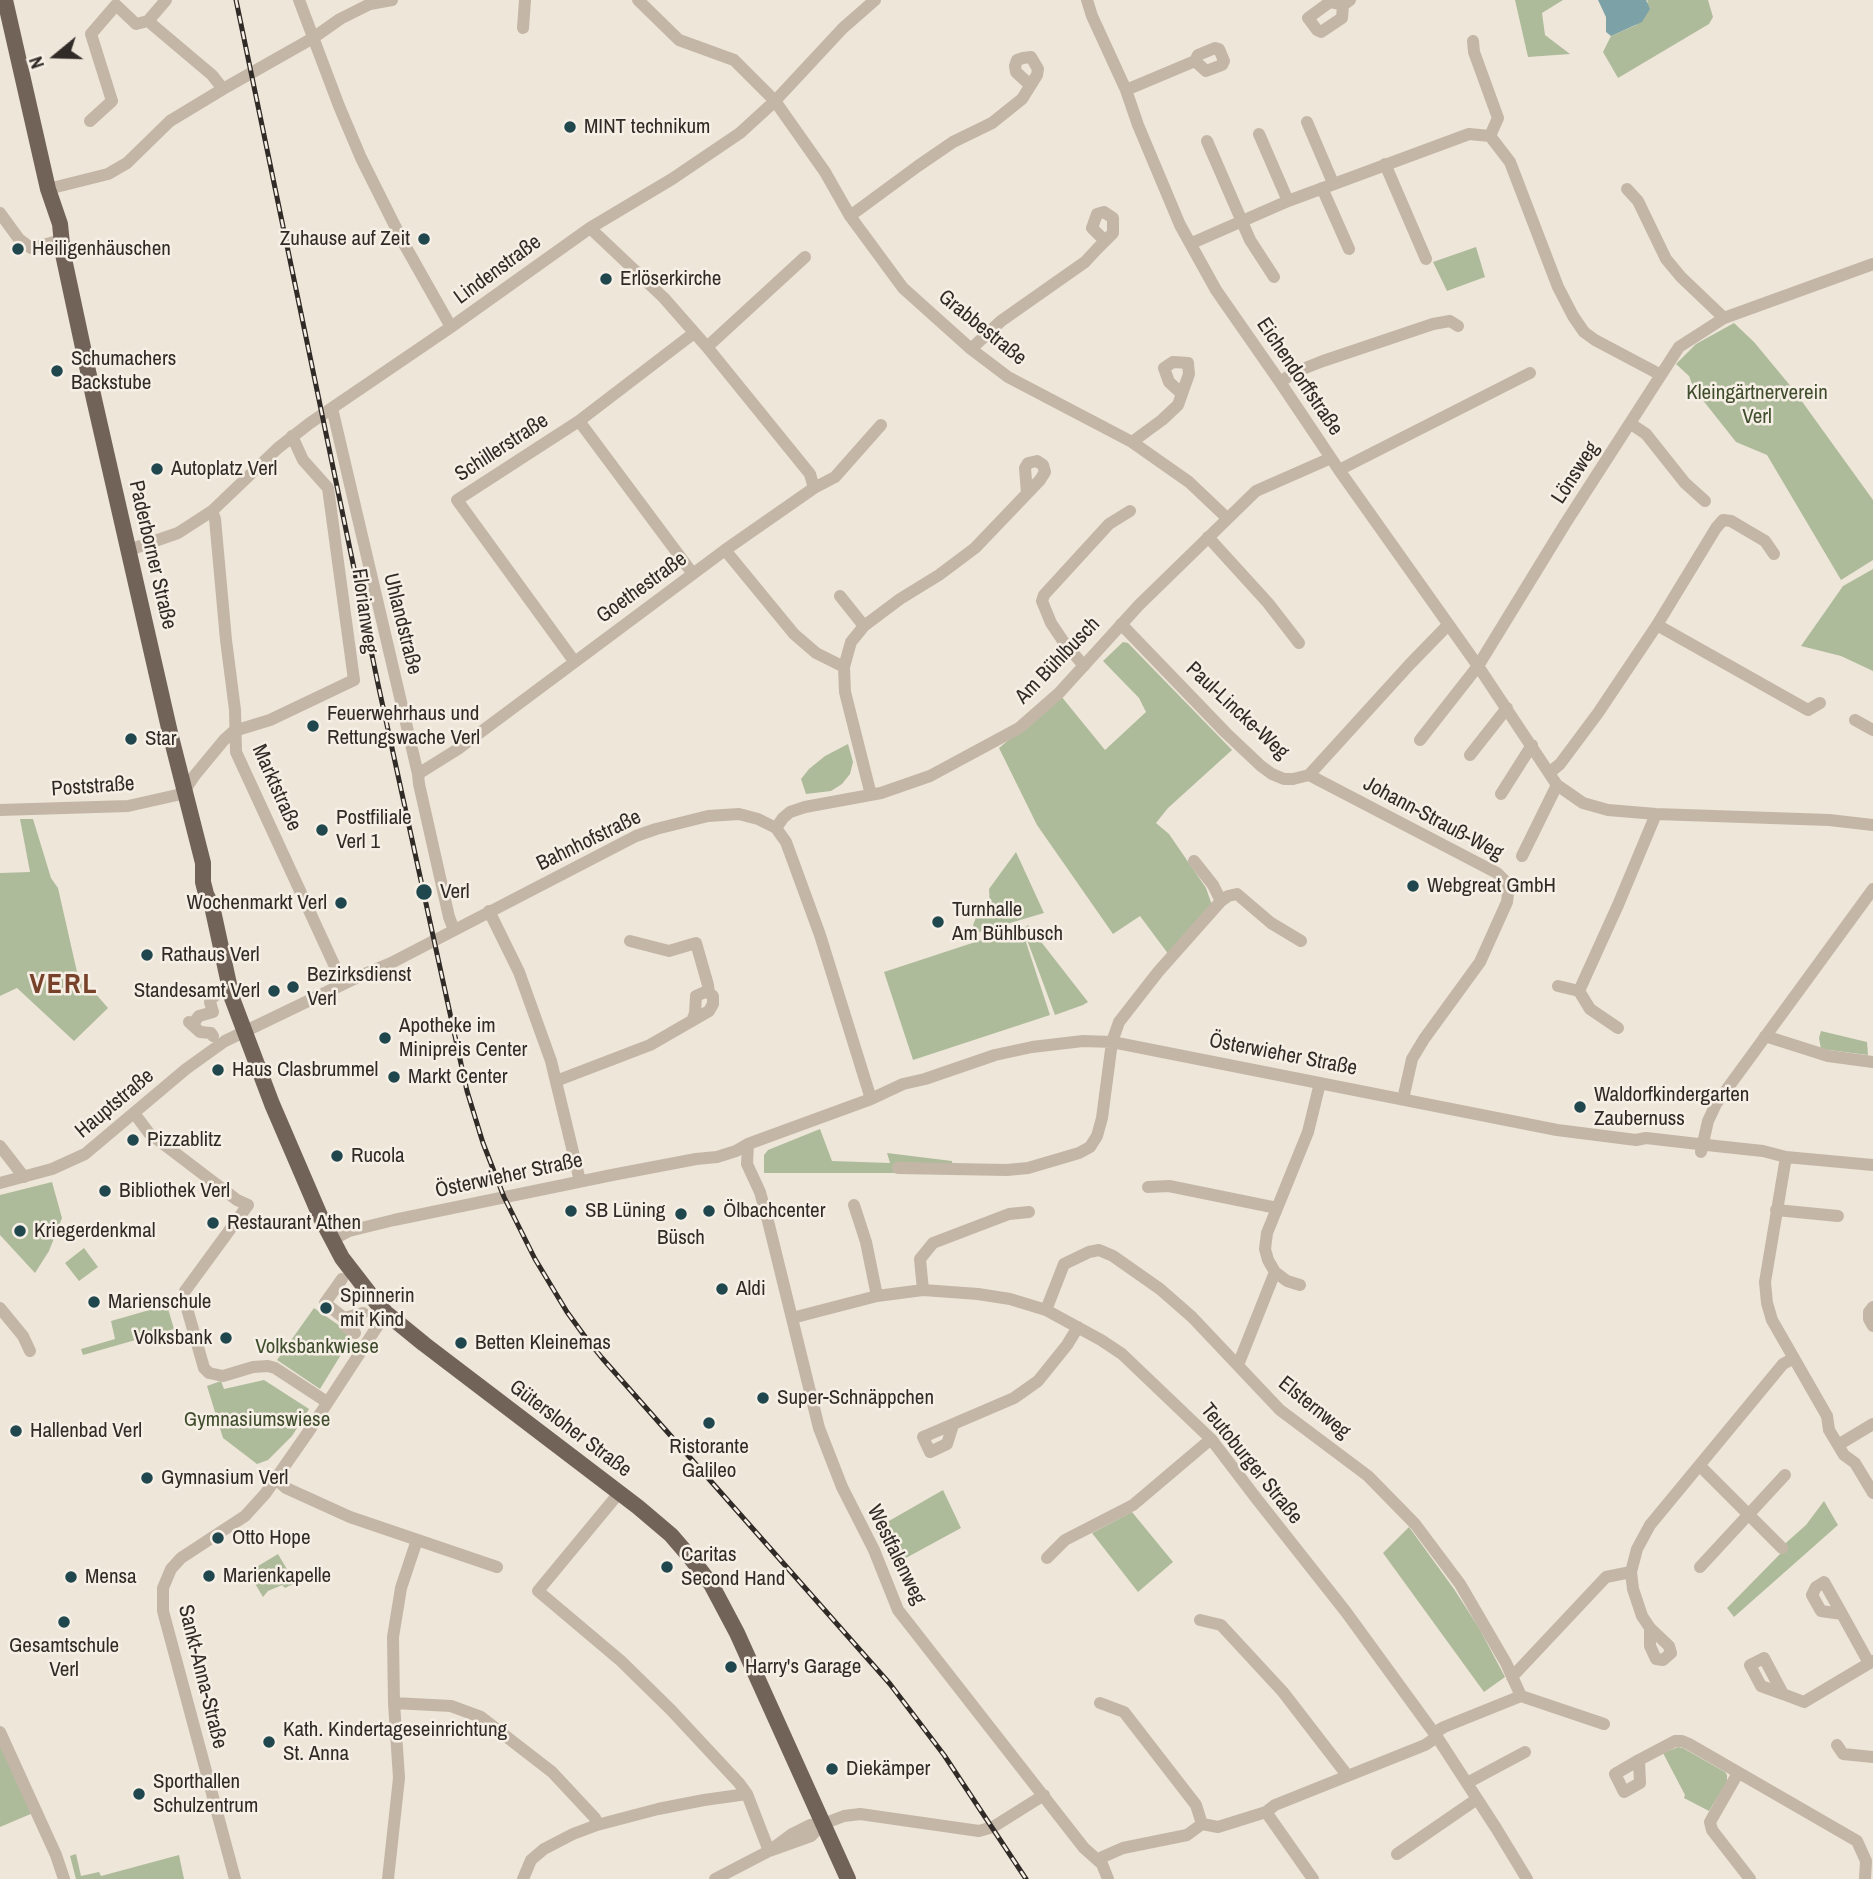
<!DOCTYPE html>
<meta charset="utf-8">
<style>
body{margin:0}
#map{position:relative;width:1873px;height:1879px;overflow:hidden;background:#eee6d9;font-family:"Archivo Narrow",sans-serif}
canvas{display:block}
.north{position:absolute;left:21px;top:21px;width:70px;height:70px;-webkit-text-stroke:5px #f6efe5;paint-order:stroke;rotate:251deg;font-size:19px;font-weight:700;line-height:28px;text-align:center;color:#312b27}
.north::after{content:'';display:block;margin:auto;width:24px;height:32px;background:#312b27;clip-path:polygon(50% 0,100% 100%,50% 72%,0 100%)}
</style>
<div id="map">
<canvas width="1873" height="1879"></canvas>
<div class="north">N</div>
</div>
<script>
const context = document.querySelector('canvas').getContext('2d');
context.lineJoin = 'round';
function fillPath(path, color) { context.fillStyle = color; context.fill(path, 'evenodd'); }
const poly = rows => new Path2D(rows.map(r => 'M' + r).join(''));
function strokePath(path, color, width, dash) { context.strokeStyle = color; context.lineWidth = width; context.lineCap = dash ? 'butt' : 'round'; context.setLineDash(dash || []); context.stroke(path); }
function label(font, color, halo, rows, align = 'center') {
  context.font = font + ' "Archivo Narrow",sans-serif'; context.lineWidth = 5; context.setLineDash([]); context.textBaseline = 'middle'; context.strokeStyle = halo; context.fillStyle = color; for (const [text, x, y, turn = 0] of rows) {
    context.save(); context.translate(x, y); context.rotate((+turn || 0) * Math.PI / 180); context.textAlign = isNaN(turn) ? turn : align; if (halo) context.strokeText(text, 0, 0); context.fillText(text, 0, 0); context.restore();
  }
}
fillPath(poly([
 [1515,0,1563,0,1542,13,1545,35,1570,54,1528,57],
 [1646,0,1708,0,1713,17,1709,24,1618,78,1603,52,1611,36,1636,25,1648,1],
 [1476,247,1485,277,1447,291,1433,262],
 [1734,323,1754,342,1793,389,1873,500,1873,560,1841,580,1767,455,1736,442,1694,389,1689,376,1676,364,1696,344],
 [1873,569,1873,671,1841,656,1801,646,1843,586],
 [1123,642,1128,643,1232,750,1168,808,1156,823,1169,834,1206,888,1212,905,1169,955,1140,916,1113,934,1037,825,999,748,1061,696,1105,750,1146,712,1139,698,1103,661],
 [848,744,853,762,850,774,842,784,831,791,806,794,801,779,809,769,825,756],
 [20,819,33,819,51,878,58,888,77,972,108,1008,74,1041,17,988,0,996,0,873,30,872],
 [1016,852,1044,913,976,933,973,925,977,915,990,908,989,889],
 [1028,925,1088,1002,1083,1005,1055,1015,1023,929],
 [1021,927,1050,1015,913,1060,884,972],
 [1821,1031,1867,1042,1868,1055,1821,1049,1819,1038],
 [820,1129,832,1161,890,1163,887,1153,952,1161,953,1173,764,1173,764,1155,768,1150],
 [52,1182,62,1218,49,1251,35,1273,0,1235,0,1195],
 [84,1248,98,1267,79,1281,65,1263],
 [167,1305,174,1329,83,1355,81,1349,115,1339,111,1321],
 [314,1308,353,1335,320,1389,277,1360],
 [264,1380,309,1409,292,1436,268,1460,257,1464,223,1438,207,1386,221,1381,224,1389],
 [943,1490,961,1528,893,1565,875,1529],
 [1824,1501,1838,1525,1734,1617,1727,1608,1782,1552,1779,1549,1806,1525],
 [1132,1512,1173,1562,1138,1592,1092,1533],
 [1409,1527,1454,1589,1479,1628,1505,1677,1484,1692,1383,1553],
 [278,1554,295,1583,285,1588,282,1585,268,1591,263,1597,248,1572],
 [0,1742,33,1813,0,1827],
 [1678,1747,1683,1748,1725,1772,1727,1775,1727,1782,1709,1811,1684,1798,1685,1795,1663,1753],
 [76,1854,81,1876,99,1872,101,1876,179,1855,184,1879,76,1879,70,1856]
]), '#aebb9b');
fillPath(poly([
 [1598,0,1646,0,1650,9,1642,22,1611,36,1606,32,1606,17]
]), '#7ca2a7');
strokePath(poly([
 [299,0,339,106,361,158,403,242,451,327],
 [638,0,679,40,734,60,775,101,825,172,850,216,903,288,971,349,1008,377,1132,442,1189,482,1227,518],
 [1087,0,1092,16,1126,90,1138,125,1180,225,1216,290,1280,382,1339,470,1478,666,1557,785,1583,803,1608,810,1656,814,1829,820,1873,825],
 [1343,5,1330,2,1308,18,1317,30,1321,32,1342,18,1343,5,1350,0],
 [148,21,166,0],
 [523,28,525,0],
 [1473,41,1474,52,1498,118,1490,136,1510,162,1558,287,1573,316,1584,332,1595,340,1661,375],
 [1126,90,1195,61,1198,55,1215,48,1219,49,1224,61,1222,65,1206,71,1195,61],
 [90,121,112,101,91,34,116,5,136,24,148,21,212,75,223,89],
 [1307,122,1333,183],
 [1259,134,1288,201],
 [1207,141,1250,240,1274,277],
 [1385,164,1426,259],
 [1322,188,1349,249],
 [48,189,108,174,127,163,170,121,223,89,313,38,340,19,370,4,392,0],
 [1627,189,1638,201,1666,259,1681,277,1724,318],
 [0,213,19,239,31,248,62,240],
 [850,216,918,166,953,142,992,123,1022,99,1037,75,1038,69,1031,57,1023,58,1017,60,1015,66,1016,72,1030,85],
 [590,228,664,298,707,347,810,474,814,488],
 [1192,243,1288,201,1469,134,1490,136],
 [707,347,805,257],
 [971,349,1001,321,1085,262,1097,249,1113,233,1113,218,1104,212,1097,214,1092,228,1105,241],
 [1280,382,1295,372,1323,361,1433,324,1450,321,1458,326],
 [332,408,418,774,419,784,449,917,454,930],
 [579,421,693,574],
 [1631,424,1646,434,1685,483,1705,501],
 [1132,442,1162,420,1178,405,1189,374,1188,363,1173,362,1164,368,1169,382,1181,393],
 [1339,470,1530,373],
 [212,511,215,519,226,640,235,710,236,752,343,984],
 [1208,537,1268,603,1299,643],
 [129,550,178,533,212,511,278,448,310,423,451,327,590,228,672,179,740,133,775,101,843,28,875,0],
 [725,550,794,634,816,653,844,667],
 [840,596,864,626],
 [1121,624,1226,733,1261,766,1272,774,1284,779,1293,779,1309,775,1410,664,1448,625],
 [1657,625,1808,710,1820,703],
 [574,661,457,500,579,421,694,333],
 [1084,666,1063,641,1051,623,1042,601,1044,595,1109,524,1130,511],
 [1855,720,1873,730],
 [1420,740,1478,666,1565,524,1679,347,1724,318,1873,264],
 [1470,755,1507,708],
 [1549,773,1560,764,1598,713,1657,625,1716,528,1723,520,1731,521,1765,541,1774,554],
 [418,774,458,749,725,550,814,488,835,477,881,425],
 [1309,775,1497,873,1509,885,1507,902,1480,962,1424,1039,1412,1059,1403,1099],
 [1501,794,1532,745],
 [871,795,845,692,844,667,851,642,864,626,900,599,939,575,975,548,1040,480,1045,472,1043,465,1037,461,1028,463,1025,468,1027,493],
 [0,810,128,806,177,795,185,790,195,775,224,740,234,731,270,720,354,680,328,488,303,460,292,436],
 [776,828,783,818,790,812,805,807,881,793,930,776,1019,728,1059,693,1139,605,1256,491,1331,458],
 [1522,856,1557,785],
 [1194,861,1213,885,1221,901],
 [489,911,519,972,551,1061,580,1181],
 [1558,986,1579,991,1590,1009,1618,1028],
 [1579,991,1618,905,1656,814],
 [692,1021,695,1013,696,996,705,992,709,993],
 [189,1022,200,1032,211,1033,213,1036],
 [192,1025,199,1016,213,1012,210,1002,212,998,216,995],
 [1765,1036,1828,1056,1873,1062],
 [556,1081,650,1045,709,1011,713,1004,713,996,709,993,708,985,696,943,669,951,630,941],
 [134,1113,149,1133,237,1200,248,1205,185,1291,184,1298,204,1368,209,1373,223,1376,253,1367,268,1366,275,1368,327,1402],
 [748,1144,747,1164,760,1192,769,1225,819,1428,842,1487,874,1550,898,1610,1084,1848,1102,1864,1108,1879],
 [0,1146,24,1177],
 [1701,1152,1708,1121,1716,1104,1873,889],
 [1786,1157,1765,1282,1767,1303,1772,1320,1827,1416,1829,1430,1844,1455,1855,1463,1873,1493],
 [898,1168,1007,1170,1028,1168,1079,1153,1090,1147,1097,1136,1102,1118,1112,1042,1119,1022,1158,972,1221,901,1228,896,1237,894,1271,923,1301,941],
 [0,1183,52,1169,85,1154,186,1069,225,1041,362,975,391,963,636,836,656,829,708,816,739,814,758,819,776,828,786,842,820,935,871,1099],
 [1148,1187,1169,1186,1277,1208],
 [854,1205,866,1242,877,1296],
 [1776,1210,1838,1216],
 [332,1240,349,1231,394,1220,612,1175,696,1159,717,1157,736,1151,748,1144,871,1099,903,1084,925,1079,995,1055,1032,1047,1083,1041,1112,1042,1557,1130,1636,1140,1646,1138,1716,1146,1763,1151,1786,1157,1873,1165],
 [342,1279,325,1303,344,1318,363,1313],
 [1300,1285,1287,1281,1275,1272,1268,1260,1265,1249,1267,1233,1308,1132,1320,1083],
 [923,1290,920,1259,933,1243,1009,1214,1029,1212],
 [1873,1307,1869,1312,1869,1319,1873,1326],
 [0,1308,23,1336,30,1351],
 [1046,1310,1064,1264,1089,1252,1099,1250,1113,1256,1160,1289,1192,1317,1280,1410,1368,1476,1415,1524,1460,1584,1506,1663,1521,1696],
 [344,1318,346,1327,355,1333],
 [792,1318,877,1296,923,1290,978,1294,1010,1299,1046,1310,1101,1340,1122,1354,1211,1439,1256,1498,1346,1612,1437,1737,1496,1828,1527,1879],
 [1238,1365,1275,1272],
 [953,1425,947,1444,930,1452,923,1437,1014,1398,1038,1381,1067,1345,1078,1327],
 [1838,1445,1873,1424],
 [1700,1466,1782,1548],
 [275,1478,286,1488,350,1517,497,1567],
 [619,1493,538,1591,621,1661,671,1710,739,1783,747,1794,769,1851],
 [1047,1558,1065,1540,1133,1505,1211,1439],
 [1700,1567,1785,1475],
 [1842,1614,1821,1611,1812,1595,1816,1587,1824,1582,1842,1614,1869,1663],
 [1200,1620,1221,1625,1283,1692,1347,1775],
 [1650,1628,1669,1646,1671,1653,1663,1660,1656,1659,1650,1646,1650,1628,1642,1616,1633,1589,1631,1572,1637,1549,1650,1525,1783,1364,1794,1358],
 [1512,1677,1606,1577,1631,1572],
 [1783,1694,1761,1686,1750,1665,1764,1658,1783,1694,1804,1702,1873,1661],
 [394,1703,451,1706,481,1717,552,1772,595,1818,597,1825],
 [1100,1703,1124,1712,1196,1805,1202,1824],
 [0,1732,56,1855,64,1879],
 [1434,1733,1444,1727,1521,1696,1604,1724],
 [1837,1745,1843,1754,1873,1757],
 [1639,1760,1640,1783,1624,1792,1615,1774,1639,1760,1675,1741,1682,1741,1689,1744,1857,1841,1866,1861,1865,1879],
 [1738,1773,1710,1822,1712,1830,1750,1879],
 [1467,1783,1525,1752],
 [1266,1812,1313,1879],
 [769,1851,792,1834,810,1825,823,1824,844,1816,860,1814,979,1831,993,1827,1044,1795],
 [1397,1854,1477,1799],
 [1098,1859,1123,1848,1187,1835,1202,1824,1218,1827,1266,1812,1275,1805,1425,1745,1437,1737],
 [235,1879,163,1611,163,1588,171,1569,181,1558,245,1516,265,1494,309,1431,386,1313],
 [388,1879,399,1778,394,1703,393,1637,401,1588,417,1540],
 [523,1879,531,1860,544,1849,573,1834,597,1825,658,1809,704,1800,747,1794],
 [715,1879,769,1851,811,1836,823,1824]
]), '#c4b6a7', 12);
strokePath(poly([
 [5,0,48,189,60,224,63,254,94,399,171,737,203,863,203,882,206,894,212,906,232,998,272,1104,321,1218,342,1258,376,1302,386,1313,424,1344,638,1507,671,1535,690,1557,711,1584,737,1633,848,1879]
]), '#726359', 16);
const rail = poly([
 [236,0,378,684,467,1091,483,1143,504,1197,535,1259,567,1312,586,1338,602,1358,890,1684,944,1755,1026,1879]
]);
strokePath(rail, '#312b27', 5);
strokePath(rail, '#f6efe5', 2.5, [8]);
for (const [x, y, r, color] of [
 [570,127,7,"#21474e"],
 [424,239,7,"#21474e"],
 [18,249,7,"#21474e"],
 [606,279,7,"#21474e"],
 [57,371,7,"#21474e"],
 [157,469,7,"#21474e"],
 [313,726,7,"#21474e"],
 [131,739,7,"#21474e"],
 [322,830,7,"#21474e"],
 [1413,886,7,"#21474e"],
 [424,892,9,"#21474e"],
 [341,903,7,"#21474e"],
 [938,922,7,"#21474e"],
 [147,955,7,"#21474e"],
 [293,987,7,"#21474e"],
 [274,991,7,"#21474e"],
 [385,1038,7,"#21474e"],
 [218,1070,7,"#21474e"],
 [394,1077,7,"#21474e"],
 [1580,1107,7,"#21474e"],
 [133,1140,7,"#21474e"],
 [337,1156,7,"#21474e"],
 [105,1191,7,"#21474e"],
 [571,1211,7,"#21474e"],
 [709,1211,7,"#21474e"],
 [681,1214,7,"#21474e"],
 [213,1223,7,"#21474e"],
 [20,1231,7,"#21474e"],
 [722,1289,7,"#21474e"],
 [94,1302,7,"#21474e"],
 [326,1308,7,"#21474e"],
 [226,1338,7,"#21474e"],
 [461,1343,7,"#21474e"],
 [763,1398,7,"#21474e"],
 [709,1423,7,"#21474e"],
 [16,1431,7,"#21474e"],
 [147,1478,7,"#21474e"],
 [218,1538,7,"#21474e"],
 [667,1567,7,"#21474e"],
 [209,1576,7,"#21474e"],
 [71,1577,7,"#21474e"],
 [64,1622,7,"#21474e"],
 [731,1667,7,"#21474e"],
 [269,1742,7,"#21474e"],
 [832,1769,7,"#21474e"],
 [139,1794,7,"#21474e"]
]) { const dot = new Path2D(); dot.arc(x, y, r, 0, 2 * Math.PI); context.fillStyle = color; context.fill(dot); strokePath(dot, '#f6efe5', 2.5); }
label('21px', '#312b27', '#f6efe5', [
 ["MINT technikum",584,127],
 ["Zuhause auf Zeit",410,239,"right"],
 ["Heiligenhäuschen",32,249],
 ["Erlöserkirche",620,279],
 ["Schumachers",71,359],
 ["Backstube",71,383],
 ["Autoplatz Verl",171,469],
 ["Feuerwehrhaus und",327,714],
 ["Rettungswache Verl",327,738],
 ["Star",145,739],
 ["Postfiliale",336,818],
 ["Verl 1",336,842],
 ["Webgreat GmbH",1427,886],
 ["Verl",440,892],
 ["Wochenmarkt Verl",327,903,"right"],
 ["Turnhalle",952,910],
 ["Am Bühlbusch",952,934],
 ["Rathaus Verl",161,955],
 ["Bezirksdienst",307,975],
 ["Verl",307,999],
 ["Standesamt Verl",260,991,"right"],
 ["Apotheke im",399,1026],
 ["Minipreis Center",399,1050],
 ["Haus Clasbrummel",232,1070],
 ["Markt Center",408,1077],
 ["Waldorfkindergarten",1594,1095],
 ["Zaubernuss",1594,1119],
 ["Pizzablitz",147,1140],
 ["Rucola",351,1156],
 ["Bibliothek Verl",119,1191],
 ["SB Lüning",585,1211],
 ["Ölbachcenter",723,1211],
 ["Restaurant Athen",227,1223],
 ["Kriegerdenkmal",34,1231],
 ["Büsch",681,1238,"center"],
 ["Aldi",736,1289],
 ["Spinnerin",340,1296],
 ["mit Kind",340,1320],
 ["Marienschule",108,1302],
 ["Volksbank",212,1338,"right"],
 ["Betten Kleinemas",475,1343],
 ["Super-Schnäppchen",777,1398],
 ["Hallenbad Verl",30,1431],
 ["Ristorante",709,1447,"center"],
 ["Galileo",709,1471,"center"],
 ["Gymnasium Verl",161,1478],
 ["Otto Hope",232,1538],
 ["Caritas",681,1555],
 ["Second Hand",681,1579],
 ["Marienkapelle",223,1576],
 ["Mensa",85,1577],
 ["Gesamtschule",64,1646,"center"],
 ["Verl",64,1670,"center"],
 ["Harry's Garage",745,1667],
 ["Kath. Kindertageseinrichtung",283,1730],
 ["St. Anna",283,1754],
 ["Diekämper",846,1769],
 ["Sporthallen",153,1782],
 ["Schulzentrum",153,1806]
], 'left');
label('21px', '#312b27', '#f6efe5', [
 ["Lindenstraße",498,270,-36],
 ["Grabbestraße",982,328,39],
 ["Eichendorffstraße",1299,377,56],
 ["Schillerstraße",502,448,-33],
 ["Lönsweg",1576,473,-57],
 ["Paderborner Straße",152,555,77],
 ["Goethestraße",642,588,-36],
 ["Florianweg",364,611,82],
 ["Uhlandstraße",402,624,76],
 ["Am Bühlbusch",1058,661,-46],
 ["Paul-Lincke-Weg",1237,711,43],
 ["Poststraße",93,787,-4],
 ["Marktstraße",276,788,66],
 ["Johann-Strauß-Weg",1433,819,28],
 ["Bahnhofstraße",589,841,-26],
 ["Österwieher Straße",1283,1055,11],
 ["Hauptstraße",115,1104,-40],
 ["Österwieher Straße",509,1176,-12],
 ["Elsternweg",1314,1408,39],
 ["Gütersloher Straße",570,1429,37],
 ["Teutoburger Straße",1251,1464,51],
 ["Westfalenweg",896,1555,64],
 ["Sankt-Anna-Straße",202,1677,76]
]);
label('21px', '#3f4d2d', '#f6efe5', [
 ["Kleingärtnerverein",1757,393],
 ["Verl",1757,417],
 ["Volksbankwiese",317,1347],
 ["Gymnasiumswiese",257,1420]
]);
context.letterSpacing = '2px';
label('bold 28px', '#774229', '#f6efe5', [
 ["VERL",64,985]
]);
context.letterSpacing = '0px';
</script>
